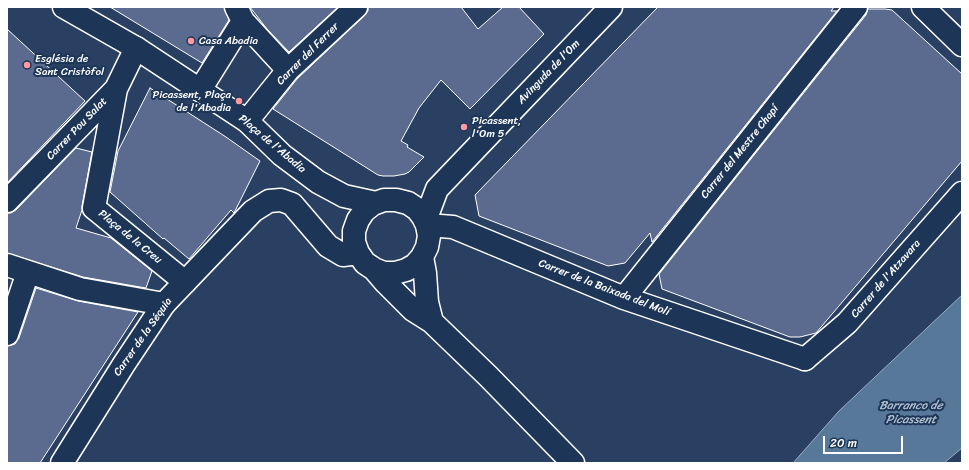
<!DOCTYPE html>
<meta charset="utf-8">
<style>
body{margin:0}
#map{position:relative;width:969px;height:470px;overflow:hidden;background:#294062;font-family:Sriracha,sans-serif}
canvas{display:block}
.frame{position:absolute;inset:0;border:8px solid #fff;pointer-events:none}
.scale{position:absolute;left:823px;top:436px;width:80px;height:18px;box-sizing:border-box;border:2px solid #fff;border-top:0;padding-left:5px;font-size:12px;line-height:14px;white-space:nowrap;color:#fff;-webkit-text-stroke:3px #1d3557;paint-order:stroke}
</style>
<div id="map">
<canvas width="969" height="470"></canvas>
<div class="frame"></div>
<div class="scale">20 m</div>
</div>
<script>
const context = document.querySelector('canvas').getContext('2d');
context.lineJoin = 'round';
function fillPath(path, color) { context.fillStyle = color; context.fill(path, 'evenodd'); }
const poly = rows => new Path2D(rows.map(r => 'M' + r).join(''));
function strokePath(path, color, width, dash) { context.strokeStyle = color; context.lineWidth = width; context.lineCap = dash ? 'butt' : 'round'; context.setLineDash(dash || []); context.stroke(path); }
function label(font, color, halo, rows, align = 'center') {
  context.font = font + ' Sriracha,sans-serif'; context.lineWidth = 4; context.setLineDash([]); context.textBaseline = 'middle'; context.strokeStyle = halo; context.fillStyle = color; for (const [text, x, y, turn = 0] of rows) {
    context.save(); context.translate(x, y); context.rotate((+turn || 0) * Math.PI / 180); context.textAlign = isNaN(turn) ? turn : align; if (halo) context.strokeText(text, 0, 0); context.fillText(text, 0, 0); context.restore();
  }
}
const water = poly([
 [962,295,962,448,944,463,793,463,839,411,962,295]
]);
fillPath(water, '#587899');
strokePath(water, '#9baec2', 1);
const building = poly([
 [110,7,224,7,229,20,202,63,110,7],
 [250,7,338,7,289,52,267,29,250,7],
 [368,7,461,7,478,29,503,7,519,7,544,34,470,109,441,80,419,108,401,141,408,145,407,147,424,157,409,172,405,174,394,176,383,176,378,175,273,109,297,79,364,16,368,11,368,7],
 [658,7,834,7,831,11,837,11,652,242,650,233,625,263,608,266,479,216,475,195,658,7],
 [868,9,885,9,892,10,962,74,962,161,816,333,800,337,790,337,662,289,659,274,866,15,868,9],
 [7,29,85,101,7,183,7,29],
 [150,88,226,137,260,161,234,213,231,210,189,259,164,238,163,239,110,192,118,151,150,88],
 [76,148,92,152,82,206,82,210,76,228,111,238,152,271,146,288,83,277,7,253,7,213,11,213,16,210,76,148],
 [36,288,78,301,138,312,40,463,7,463,7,346,15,344,19,338,36,288]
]);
fillPath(building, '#5b6b8f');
strokePath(building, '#fff', 1);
const pedestrian = poly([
 [805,359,847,323,962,193]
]);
const minor = poly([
 [236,7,243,21,288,70],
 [923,7,962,45],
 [116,89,94,208,185,282],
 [200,90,243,21],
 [247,121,288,70,356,7],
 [7,201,116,89,136,48],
 [427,225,453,227,624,298,805,359],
 [7,265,80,289,164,304],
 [624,298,856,7],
 [7,334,28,272]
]);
const tertiary = poly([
 [64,7,136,48,247,121,282,155,318,182,344,196,376,203],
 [425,221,437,189,611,7],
 [422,257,425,273,427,302,432,322],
 [374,269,384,273,395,273,406,270,415,265,422,257,427,247,429,236,427,225,423,217,417,209,408,203,396,200,384,200,373,204,364,211,358,220,354,231,354,242,358,253,365,263,374,269,386,283,413,310,432,322,488,376,573,463],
 [62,463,124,364,164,304,253,211,269,201,281,200,292,204,328,246,343,255,358,253]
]);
strokePath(pedestrian, '#fff', 25);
strokePath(minor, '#fff', 25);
strokePath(tertiary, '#fff', 25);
strokePath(pedestrian, '#1d3557', 22);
strokePath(minor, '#1d3557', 22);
strokePath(tertiary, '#1d3557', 22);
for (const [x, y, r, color] of [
 [191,41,4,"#ff9aa2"],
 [27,65,4,"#ff9aa2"],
 [239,101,4,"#ff9aa2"],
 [464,127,4,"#ff9aa2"]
]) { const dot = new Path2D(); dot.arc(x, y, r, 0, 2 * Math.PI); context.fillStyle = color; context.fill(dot); strokePath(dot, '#1d3557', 1.5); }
label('11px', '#fff', '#1d3557', [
 ["Casa Abadia",199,41],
 ["Església de",35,59],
 ["Sant Cristòfol",35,72],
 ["Picassent, Plaça",231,95,"right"],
 ["de l'Abadia",231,108,"right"],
 ["Picassent,",472,121],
 ["l'Om 5",472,134]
], 'left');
label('11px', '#fff', '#1d3557', [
 ["Carrer del Ferrer",308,54,-45],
 ["Avinguda de l'Om",549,72,-46],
 ["Carrer Pou Salat",77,129,-46],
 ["Plaça de l'Abadia",272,144,40],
 ["Carrer del Mestre Chapí",740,152,-51],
 ["Plaça de la Creu",130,237,39],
 ["Carrer de l'Atzavara",886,279,-49],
 ["Carrer de la Baixada del Molí",604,288,21],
 ["Carrer de la Séquia",143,337,-55]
]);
label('italic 12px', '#b4c2d1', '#1d3557', [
 ["Barranco de",911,406],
 ["Picassent",911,420]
]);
</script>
